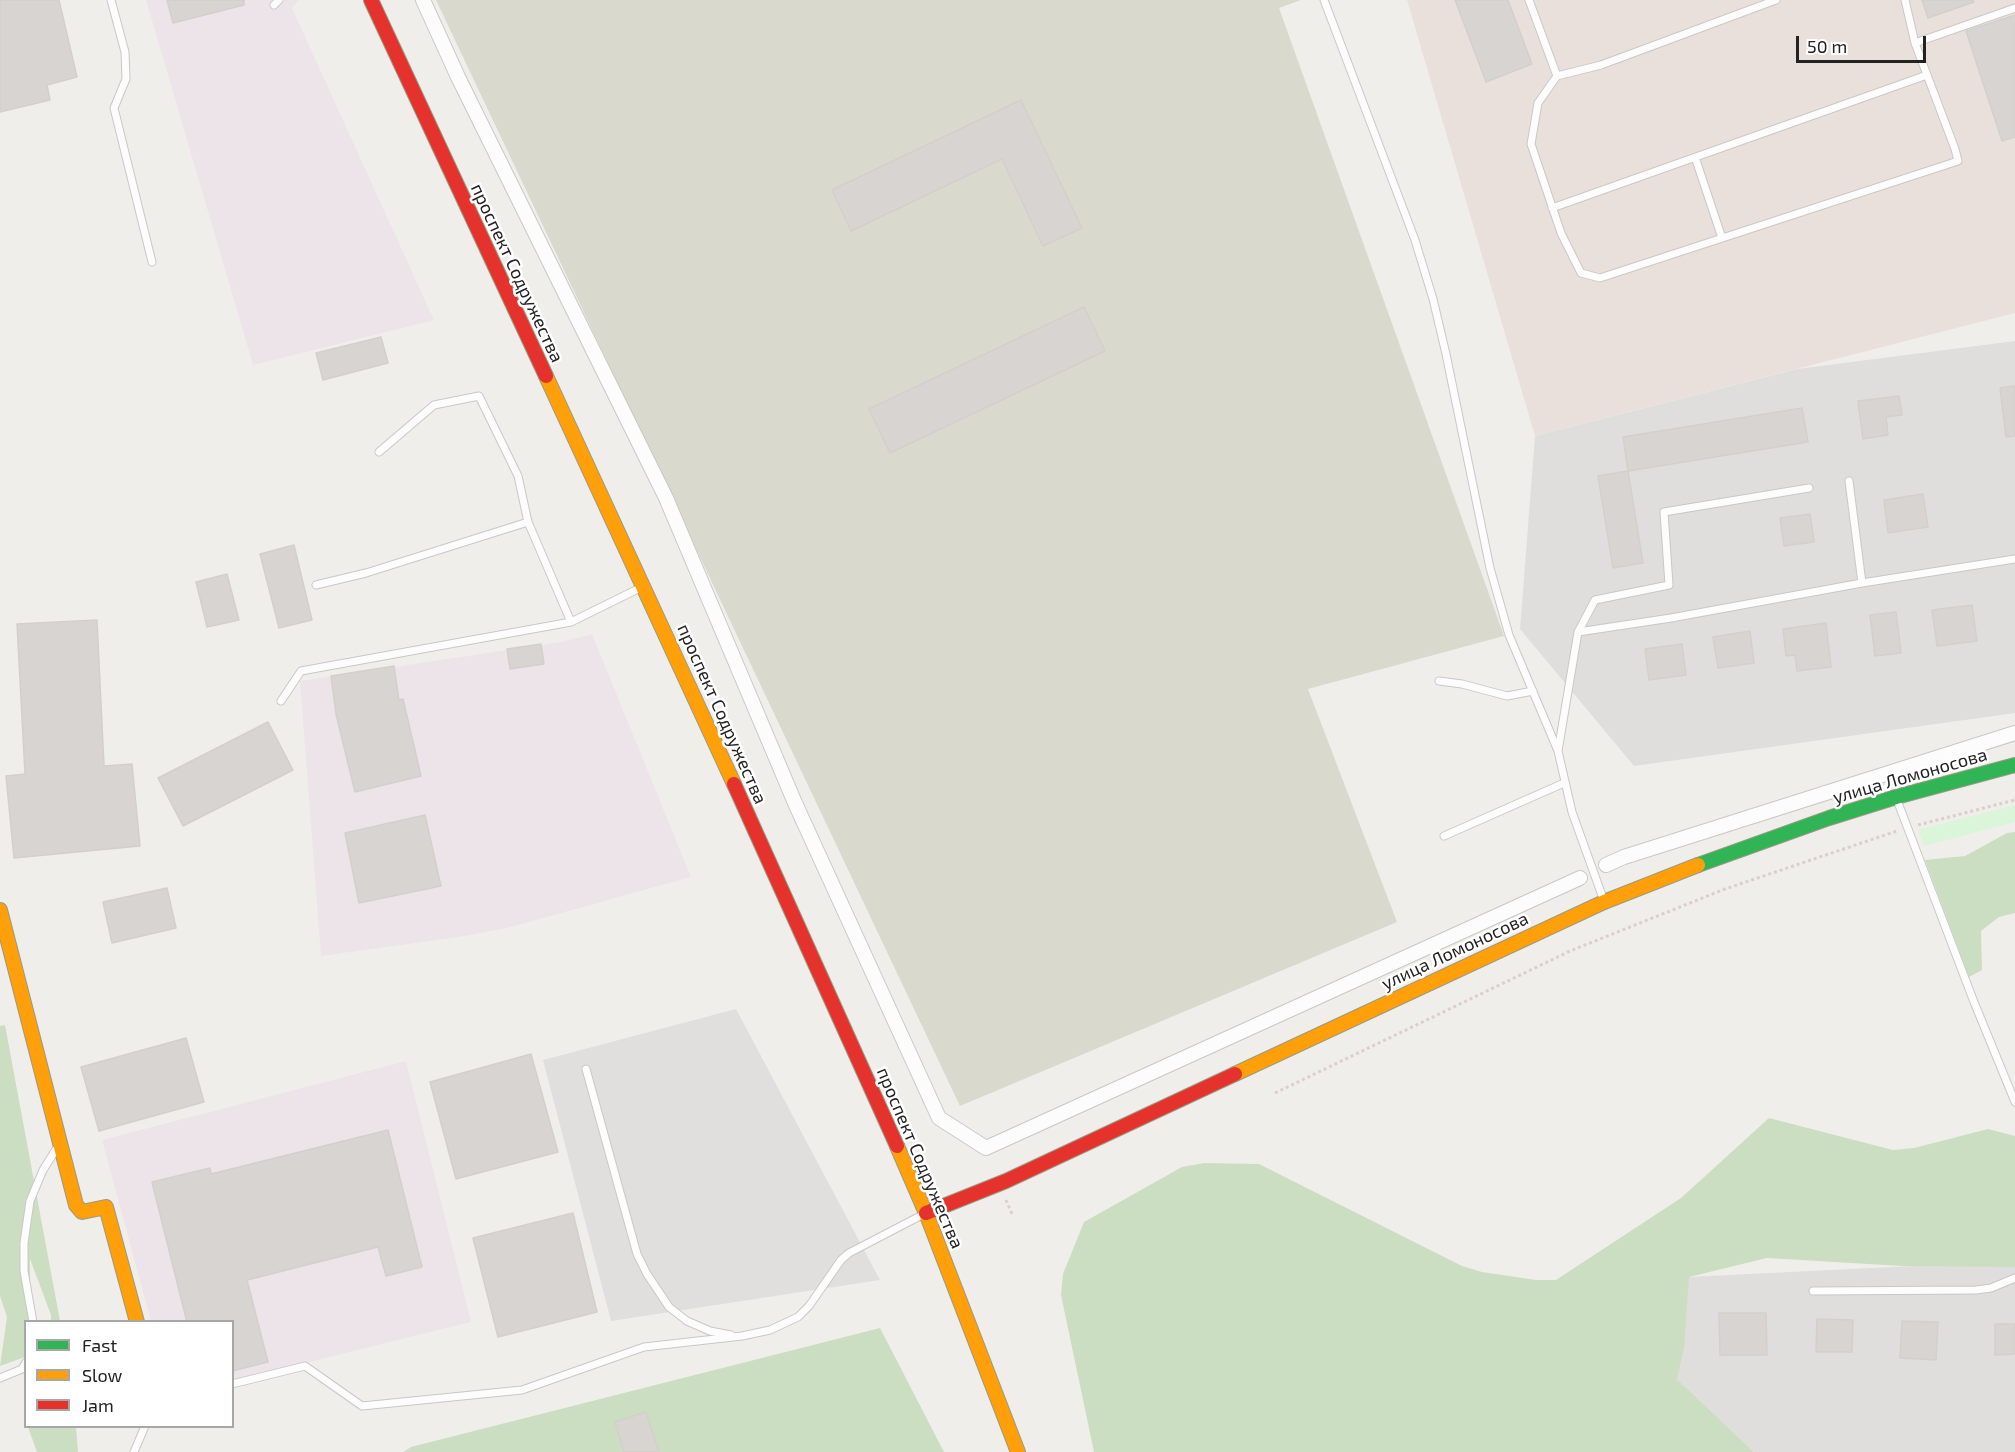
<!DOCTYPE html>
<meta charset="utf-8">
<style>
body{margin:0}
#map{position:relative;width:2015px;height:1452px;overflow:hidden;background:#f0eeeb;font-family:"Exo 2",sans-serif}
canvas{display:block}
.legend{position:absolute;left:24px;top:1320px;width:210px;height:108px;box-sizing:border-box;background:#fff;border:2px solid #a7a7a7;margin:0;padding:8px 10px;list-style:none;font-size:18px;color:#222}
.legend li{display:flex;align-items:center;gap:12px;height:30px}
.legend b{width:30px;border:2px solid #a7a7a7}
.scale{position:absolute;left:1796px;top:36px;width:130px;height:27px;box-sizing:border-box;border:3px solid #222;border-top:0;padding-left:8px;font-size:18px;line-height:21px;white-space:nowrap;color:#222;-webkit-text-stroke:4px #fff;paint-order:stroke}
</style>
<div id="map">
<canvas width="2015" height="1452"></canvas>
<ul class="legend">
<li><b style="height:8px;background:#30b455"></b>Fast</li>
<li><b style="height:8px;background:#ff9f0a"></b>Slow</li>
<li><b style="height:8px;background:#e5322d"></b>Jam</li>
</ul>
<div class="scale">50 m</div>
</div>
<script>
const context = document.querySelector('canvas').getContext('2d');
context.lineJoin = 'round';
function fillPath(path, color) { context.fillStyle = color; context.fill(path, 'evenodd'); }
const poly = rows => new Path2D(rows.map(r => 'M' + r).join(''));
function strokePath(path, color, width, dash) { context.strokeStyle = color; context.lineWidth = width; context.lineCap = dash ? 'butt' : 'round'; context.setLineDash(dash || []); context.stroke(path); }
function label(font, color, halo, rows, align = 'center') {
  context.font = font + ' "Exo 2",sans-serif'; context.lineWidth = 5; context.setLineDash([]); context.textBaseline = 'middle'; context.strokeStyle = halo; context.fillStyle = color; for (const [text, x, y, turn = 0] of rows) {
    context.save(); context.translate(x, y); context.rotate((+turn || 0) * Math.PI / 180); context.textAlign = isNaN(turn) ? turn : align; if (halo) context.strokeText(text, 0, 0); context.fillText(text, 0, 0); context.restore();
  }
}
fillPath(poly([
 [2015,341,2015,713,1634,766,1520,629,1535,436,1797,369],
 [2015,1261,2015,1452,1754,1452,1677,1379,1688,1277]
]), '#dfdedc');
fillPath(poly([
 [146,0,299,0,292,8,434,320,253,365],
 [592,634,691,877,507,928,459,937,321,956,300,681,561,642],
 [406,1061,471,1322,233,1381,232,1322,151,1321,102,1140]
]), '#ede4e9');
fillPath(poly([
 [1407,0,2015,0,2015,313,1535,436]
]), '#eae0db');
fillPath(poly([
 [436,0,1301,0,1279,8,1504,636,1308,689,1397,922,960,1106]
]), '#d9d9cd');
fillPath(poly([
 [2015,832,2015,913,1999,917,1981,931,1982,970,1969,977,1925,860,1965,856,2007,833],
 [5,1025,60,1321,51,1321,51,1315,30,1259,30,1321,26,1322,25,1357,0,1366,7,1317,0,1296,0,1026],
 [1769,1118,1893,1150,1914,1148,1988,1129,2015,1136,2015,1267,1902,1266,1767,1258,1689,1277,1684,1348,1677,1379,1754,1452,1094,1452,1061,1295,1063,1274,1084,1222,1182,1167,1204,1163,1259,1164,1462,1266,1482,1272,1536,1280,1556,1280,1681,1198],
 [880,1328,944,1452,403,1452,411,1447],
 [28,1427,76,1427,78,1452,37,1452]
]), '#cbdec1');
fillPath(poly([
 [2015,805,2015,822,1924,846,1918,830]
]), '#daf5da');
fillPath(poly([
 [736,1009,880,1280,611,1321,543,1060]
]), '#e0dfde');
const building = poly([
 [0,0,59,0,77,77,47,85,50,100,0,112,0,0],
 [167,0,244,0,244,5,173,23,167,0],
 [1455,0,1508,0,1532,64,1486,82,1455,0],
 [1922,0,1973,0,1974,2,1928,18,1922,0],
 [2015,15,2015,137,2002,141,1966,31,2015,15],
 [1021,100,1082,228,1043,246,1002,159,851,231,832,190,1021,100],
 [1084,307,1105,351,890,453,869,409,1084,307],
 [381,337,388,363,323,380,316,353,381,337],
 [2015,386,2015,436,2006,437,2000,388,2015,386],
 [1899,396,1902,415,1886,417,1888,435,1863,439,1858,401,1899,396],
 [1802,408,1808,442,1628,471,1623,437,1802,408],
 [1628,471,1643,563,1613,568,1598,476,1628,471],
 [1923,494,1928,527,1888,533,1884,500,1923,494],
 [1810,514,1814,542,1784,546,1780,518,1810,514],
 [294,545,312,620,279,628,260,554,294,545],
 [227,574,239,620,207,627,196,582,227,574],
 [1972,605,1977,641,1937,646,1932,610,1972,605],
 [1896,612,1901,653,1875,656,1870,615,1896,612],
 [97,620,104,766,132,764,140,846,14,858,6,776,25,774,17,624,97,620],
 [1826,623,1831,667,1797,671,1795,655,1786,656,1783,629,1826,623],
 [1750,631,1754,663,1718,668,1713,637,1750,631],
 [541,644,544,664,510,669,507,649,541,644],
 [1682,644,1686,675,1649,680,1645,649,1682,644],
 [394,666,399,700,403,699,421,776,355,792,336,714,331,676,394,666],
 [268,722,293,770,183,826,158,778,268,722],
 [425,815,441,886,359,903,345,833,425,815],
 [167,888,176,928,112,943,103,902,167,888],
 [186,1038,204,1102,99,1131,81,1067,186,1038],
 [531,1054,558,1152,456,1179,430,1082,531,1054],
 [388,1130,422,1267,386,1276,378,1247,247,1280,268,1362,232,1371,232,1322,187,1322,152,1182,210,1168,211,1174,388,1130],
 [573,1213,597,1312,498,1337,473,1238,573,1213],
 [1719,1313,1766,1313,1767,1355,1720,1355,1719,1313],
 [1817,1319,1853,1320,1852,1352,1816,1352,1817,1319],
 [1902,1321,1938,1322,1936,1360,1900,1358,1902,1321],
 [1995,1324,2015,1324,2015,1354,1995,1355,1995,1324],
 [646,1412,659,1452,624,1452,615,1422,646,1412]
]);
fillPath(building, '#d7d4d2');
strokePath(building, '#d3d0cc', 1.5);
const lane = poly([
 [111,0,125,52,126,79,114,108,152,262],
 [1324,0,1415,240,1433,299,1446,354,1490,568,1509,635,1558,751],
 [1529,0,1557,76],
 [1776,0,1601,65,1557,76,1538,103,1531,144,1561,233,1581,273,1600,278,1958,161,1955,149,1915,43,1905,0],
 [274,5,279,0],
 [1915,43,2015,8],
 [1695,157,1722,238],
 [1552,208,1927,75],
 [379,452,434,405,479,396,518,476,528,522,571,622],
 [1862,583,2015,559],
 [316,585,366,573,528,522],
 [1578,632,1595,600,1669,585,1664,512,1809,488],
 [1439,681,1462,684,1507,696,1533,691],
 [281,701,301,671,571,622,642,587],
 [1897,800,1974,1002,2015,1102],
 [1444,836,1564,783],
 [1604,901,1572,812,1558,751,1578,632,1671,618,1862,583,1849,481],
 [586,1069,637,1254,647,1274,669,1307,687,1321,710,1331,731,1335],
 [1813,1291,1976,1290,1991,1288,2015,1278],
 [33,1322,24,1271,24,1243,30,1201,43,1170,57,1148],
 [0,1378,22,1369,26,1362],
 [232,1384,305,1366,362,1406,522,1390,644,1347,742,1336,770,1330,798,1317,809,1306,841,1260,849,1253,924,1214],
 [134,1452,145,1426]
]);
const street = poly([
 [423,0,458,77,666,498,795,803,939,1118,986,1148,1580,878],
 [1606,865,1624,857,2015,733]
]);
const fast = poly([
 [1698,865,1829,818,1896,797,2015,765]
]);
const slow = poly([
 [546,376,734,784],
 [0,910,76,1205,82,1212,106,1207,137,1322],
 [1235,1074,1604,902,1698,865],
 [897,1146,926,1213,1018,1452]
]);
const jam = poly([
 [371,0,546,376],
 [734,784,897,1146],
 [926,1213,1006,1181,1235,1074]
]);
strokePath(lane, '#c9c8c7', 9);
strokePath(street, '#c9c8c7', 16);
strokePath(fast, '#999a82', 16);
strokePath(slow, '#999a82', 16);
strokePath(jam, '#999a82', 16);
strokePath(poly([
 [1918,825,2015,800],
 [1275,1093,1570,951,1725,889,1897,831],
 [1006,1200,1012,1214]
]), '#dccecd', 3, [3, 3]);
strokePath(lane, '#fdfcfc', 7);
strokePath(street, '#fdfcfc', 14);
strokePath(fast, '#30b455', 14);
strokePath(slow, '#ff9f0a', 14);
strokePath(jam, '#e5322d', 14);
label('18px', '#222', '#fff', [
 ["проспект Содружества",517,273,65],
 ["проспект Содружества",722,714,66],
 ["улица Ломоносова",1910,776,-16],
 ["улица Ломоносова",1455,951,-25],
 ["проспект Содружества",920,1158,67]
]);
</script>
